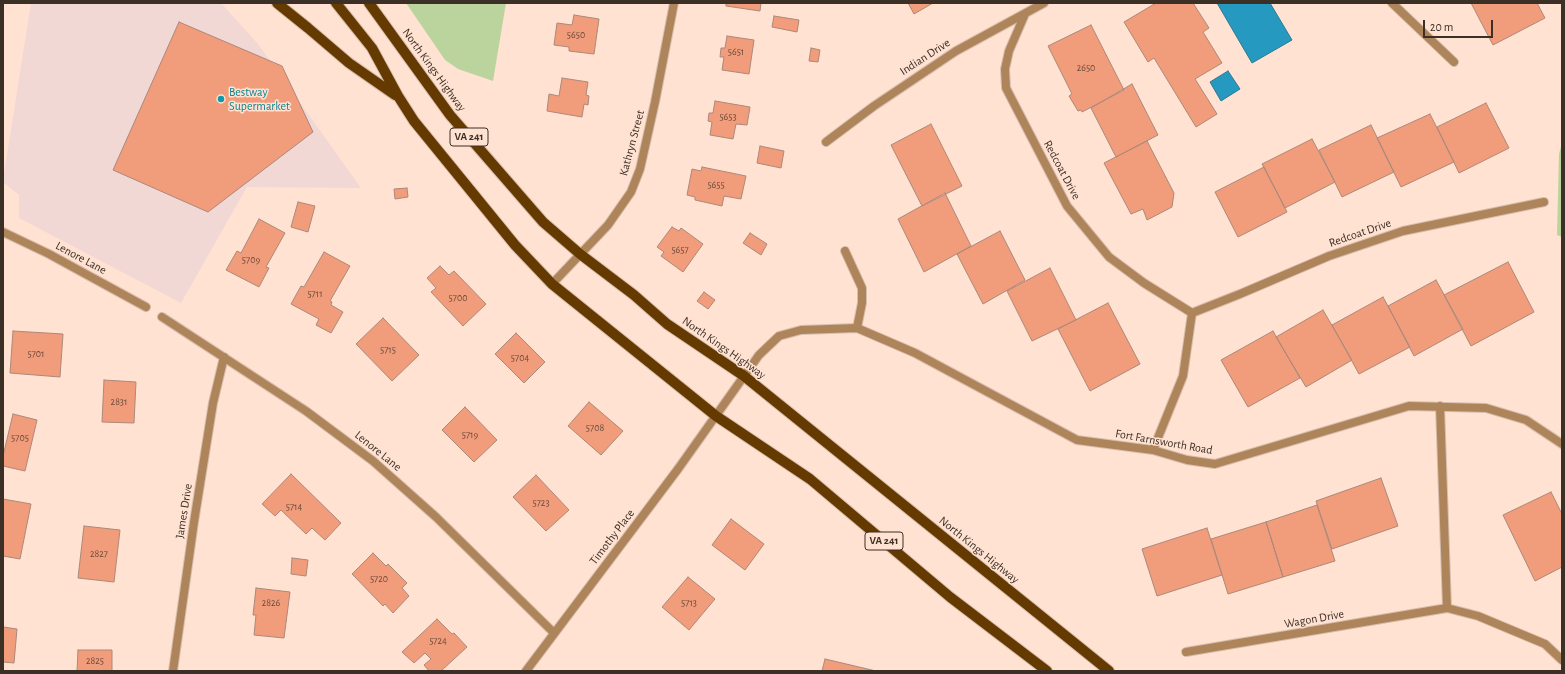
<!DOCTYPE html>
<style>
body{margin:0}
#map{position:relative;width:1565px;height:674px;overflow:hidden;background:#ffe2d1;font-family:"Alegreya Sans",sans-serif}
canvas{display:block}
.frame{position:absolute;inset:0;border:4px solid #3c2f26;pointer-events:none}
.scale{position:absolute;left:1423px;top:20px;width:70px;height:18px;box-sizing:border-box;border:2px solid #3c2f26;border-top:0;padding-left:5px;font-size:12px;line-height:14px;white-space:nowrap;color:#3c2f26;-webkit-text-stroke:3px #ffe2d1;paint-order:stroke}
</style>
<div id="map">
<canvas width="1565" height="674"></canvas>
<div class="frame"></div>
<div class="scale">20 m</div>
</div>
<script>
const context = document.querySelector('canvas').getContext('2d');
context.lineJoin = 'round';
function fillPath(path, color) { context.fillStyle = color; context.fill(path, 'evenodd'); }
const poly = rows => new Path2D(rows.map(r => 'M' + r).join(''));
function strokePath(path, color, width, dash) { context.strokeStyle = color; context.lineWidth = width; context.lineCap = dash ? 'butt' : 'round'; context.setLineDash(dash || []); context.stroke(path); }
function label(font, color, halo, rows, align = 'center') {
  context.font = font + ' "Alegreya Sans",sans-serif'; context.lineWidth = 3; context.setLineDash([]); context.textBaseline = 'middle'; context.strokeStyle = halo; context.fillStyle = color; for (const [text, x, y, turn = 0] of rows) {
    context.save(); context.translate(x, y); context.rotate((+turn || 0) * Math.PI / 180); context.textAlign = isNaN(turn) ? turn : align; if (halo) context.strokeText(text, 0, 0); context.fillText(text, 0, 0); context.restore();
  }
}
fillPath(poly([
 [31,3,221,3,258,44,361,188,247,187,181,303,19,218,19,195,3,182,3,180]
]), '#f2d8d5');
fillPath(poly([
 [406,3,506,3,493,81,458,69,445,60],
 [1562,143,1562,237,1557,235,1559,154]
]), '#bbd49d');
const water = poly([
 [1217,3,1270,3,1292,40,1252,63,1217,3],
 [1228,71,1240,89,1221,101,1210,82,1228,71]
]);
fillPath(water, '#2699c0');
strokePath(water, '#2d7992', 1);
const building = poly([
 [726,3,761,3,760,11,726,6,726,3],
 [908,3,933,3,914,14,908,3],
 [1156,3,1193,3,1209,28,1203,32,1222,63,1195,79,1217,114,1196,127,1154,58,1148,62,1124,22,1156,3],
 [1471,3,1537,3,1545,18,1493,45,1471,3],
 [574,15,599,19,594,54,569,51,569,47,554,45,557,23,572,25,574,15],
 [774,16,799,20,797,32,772,27,774,16],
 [179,22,282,66,313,132,208,212,113,170,179,22],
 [1091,25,1124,90,1082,112,1081,110,1078,111,1069,96,1072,94,1048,46,1091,25],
 [727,36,754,40,749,74,722,70,724,57,720,57,721,48,725,48,727,36],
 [811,48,820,50,818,62,809,61,811,48],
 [562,78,588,82,586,95,589,96,588,105,584,104,582,117,547,111,549,94,559,96,562,78],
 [1132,84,1158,135,1116,157,1091,108,1132,84],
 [715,101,750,107,747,125,736,124,733,139,710,135,712,122,708,121,709,113,713,113,715,101],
 [1486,103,1509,148,1459,173,1437,127,1486,103],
 [1430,114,1454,162,1401,187,1377,138,1430,114],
 [931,124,962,186,922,206,891,145,931,124],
 [1371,125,1394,172,1342,197,1319,150,1371,125],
 [1312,139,1335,182,1285,208,1262,164,1312,139],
 [1147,141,1174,193,1172,207,1147,220,1143,209,1131,214,1104,163,1147,141],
 [760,146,784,151,781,168,757,163,760,146],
 [702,167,746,176,741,199,724,196,722,206,695,200,695,197,687,195,692,169,701,171,702,167],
 [1264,167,1287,212,1238,237,1215,192,1264,167],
 [407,188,408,197,395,199,394,189,407,188],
 [945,193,971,246,924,272,898,219,945,193],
 [298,202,315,206,308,232,291,227,298,202],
 [259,219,285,233,266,267,269,268,259,287,226,270,237,251,241,253,259,219],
 [672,227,679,231,681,228,703,244,683,272,661,256,664,252,657,247,672,227],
 [1000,231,1025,280,983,304,957,254,1000,231],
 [750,233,767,244,761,255,743,243,750,233],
 [324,252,350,266,330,301,332,302,331,305,343,312,331,333,316,325,319,319,291,304,301,286,304,287,324,252],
 [1508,262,1534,312,1471,346,1444,295,1508,262],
 [440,266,449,275,454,271,486,304,463,326,431,292,436,288,427,278,440,266],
 [1050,268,1076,320,1032,341,1007,291,1050,268],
 [1436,280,1463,329,1414,356,1388,306,1436,280],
 [704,292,715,300,708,309,697,301,704,292],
 [1383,297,1410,347,1359,374,1332,325,1383,297],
 [1108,303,1140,364,1090,391,1058,329,1108,303],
 [1323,310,1352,360,1306,387,1276,337,1323,310],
 [383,318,419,355,392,381,356,344,383,318],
 [13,331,63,334,60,377,10,373,13,331],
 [1273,331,1300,378,1248,407,1221,360,1273,331],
 [516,333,545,362,524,383,495,354,516,333],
 [104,380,136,382,134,423,102,422,104,380],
 [589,402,623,431,601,455,568,426,589,402],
 [465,407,497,440,474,462,442,430,465,407],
 [13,414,37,420,25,471,3,466,3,456,13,414],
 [291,474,341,523,325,540,312,528,306,534,281,510,275,516,262,504,291,474],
 [536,475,569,510,546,531,513,497,536,475],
 [1381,478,1398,526,1332,549,1316,501,1381,478],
 [1551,492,1562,514,1562,567,1535,581,1503,515,1551,492],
 [3,499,31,504,20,559,3,556,3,499],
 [1317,505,1335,561,1283,577,1266,522,1317,505],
 [731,519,764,544,745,570,712,545,731,519],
 [1266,522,1283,577,1228,594,1211,539,1266,522],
 [84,526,120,530,114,582,78,578,84,526],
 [1207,528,1222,575,1157,596,1142,549,1207,528],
 [373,553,386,566,388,564,407,583,402,588,409,596,393,613,385,604,383,606,352,574,373,553],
 [292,558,308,560,306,576,291,574,292,558],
 [688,577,715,599,689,630,662,607,688,577],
 [256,588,290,592,284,638,254,635,256,615,253,615,256,588],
 [437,619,452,634,454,633,467,647,441,671,429,671,424,665,431,659,425,653,414,663,402,652,437,619],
 [3,627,17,629,14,663,3,662,3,627],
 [78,650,112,650,112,671,77,671,78,650],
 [825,659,876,671,822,671,825,659]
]);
fillPath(building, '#f19c7a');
strokePath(building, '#ac887a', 1);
const lane = poly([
 [845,251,862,288,862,303,857,328]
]);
const street = poly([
 [1392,3,1454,62],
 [1025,14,1009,51,1005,69,1006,88,1067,206,1109,257,1144,283,1192,313,1240,294,1329,256,1403,231,1544,202],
 [826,142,874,106,956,51,1044,3],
 [3,232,49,254,146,307],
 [552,284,608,225,631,192,640,169,655,102,674,3],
 [162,317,306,411,373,461,436,517,554,633],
 [1440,406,1447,608],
 [1153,450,1183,376,1192,313],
 [1186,652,1447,608,1478,616,1545,644,1562,660],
 [173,671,194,522,213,403,224,357],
 [526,671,678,469,759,355,779,336,801,330,857,328,915,353,1077,440,1153,450,1187,460,1215,464,1409,406,1486,408,1526,420,1562,444]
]);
const primary = poly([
 [277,3,308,28,349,63,395,95],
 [336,3,372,48,398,96,414,121,515,245,552,284,716,416,810,479,950,597,1047,671],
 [369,3,450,115,543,222,580,254,634,295,667,324,744,376,1109,671]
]);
strokePath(lane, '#d8beaf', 10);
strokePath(street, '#d8beaf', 10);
strokePath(primary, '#d8beaf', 12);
strokePath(lane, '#ae855a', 8);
strokePath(street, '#ae855a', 8);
strokePath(primary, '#643a00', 10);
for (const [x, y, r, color] of [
 [221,99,4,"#0f9aa8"]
]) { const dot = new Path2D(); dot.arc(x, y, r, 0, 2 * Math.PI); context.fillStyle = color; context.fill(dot); strokePath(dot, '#ffe2d1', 1.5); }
label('10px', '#694a3b', null, [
 ["5650",576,35],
 ["5651",736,52],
 ["2650",1086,68],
 ["5653",728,117],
 ["5655",716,185],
 ["5657",680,250],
 ["5709",251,260],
 ["5711",315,294],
 ["5700",458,298],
 ["5715",388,350],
 ["5701",36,354],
 ["5704",520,358],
 ["2831",119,402],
 ["5708",595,428],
 ["5719",470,435],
 ["5705",20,438],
 ["5723",541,503],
 ["5714",294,507],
 ["2827",99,554],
 ["5720",379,579],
 ["2826",271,603],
 ["5713",689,603],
 ["5724",438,641],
 ["2825",95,661]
]);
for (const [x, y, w] of [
 [469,137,38],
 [884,541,38]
]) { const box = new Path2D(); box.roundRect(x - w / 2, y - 9, w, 18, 3); context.fillStyle = '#ffe2d1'; context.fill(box); strokePath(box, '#3c2f26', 1); }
label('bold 11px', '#3c2f26', null, [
 ["VA 241",469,137],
 ["VA 241",884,541]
]);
label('12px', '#3c2f26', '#ffe2d1', [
 ["Indian Drive",925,57,-33],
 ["North Kings Highway",434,70,54],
 ["Kathryn Street",632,143,-75],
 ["Redcoat Drive",1062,170,62],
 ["Redcoat Drive",1360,233,-19],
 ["Lenore Lane",81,258,28],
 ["North Kings Highway",724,348,35],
 ["Fort Farnsworth Road",1164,442,10],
 ["Lenore Lane",378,451,39],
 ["James Drive",184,511,-81],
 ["Timothy Place",612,537,-53],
 ["North Kings Highway",979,550,39],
 ["Wagon Drive",1314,619,-10]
]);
label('12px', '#0d838f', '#ffe2d1', [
 ["Bestway",229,92],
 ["Supermarket",229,106]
], 'left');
</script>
